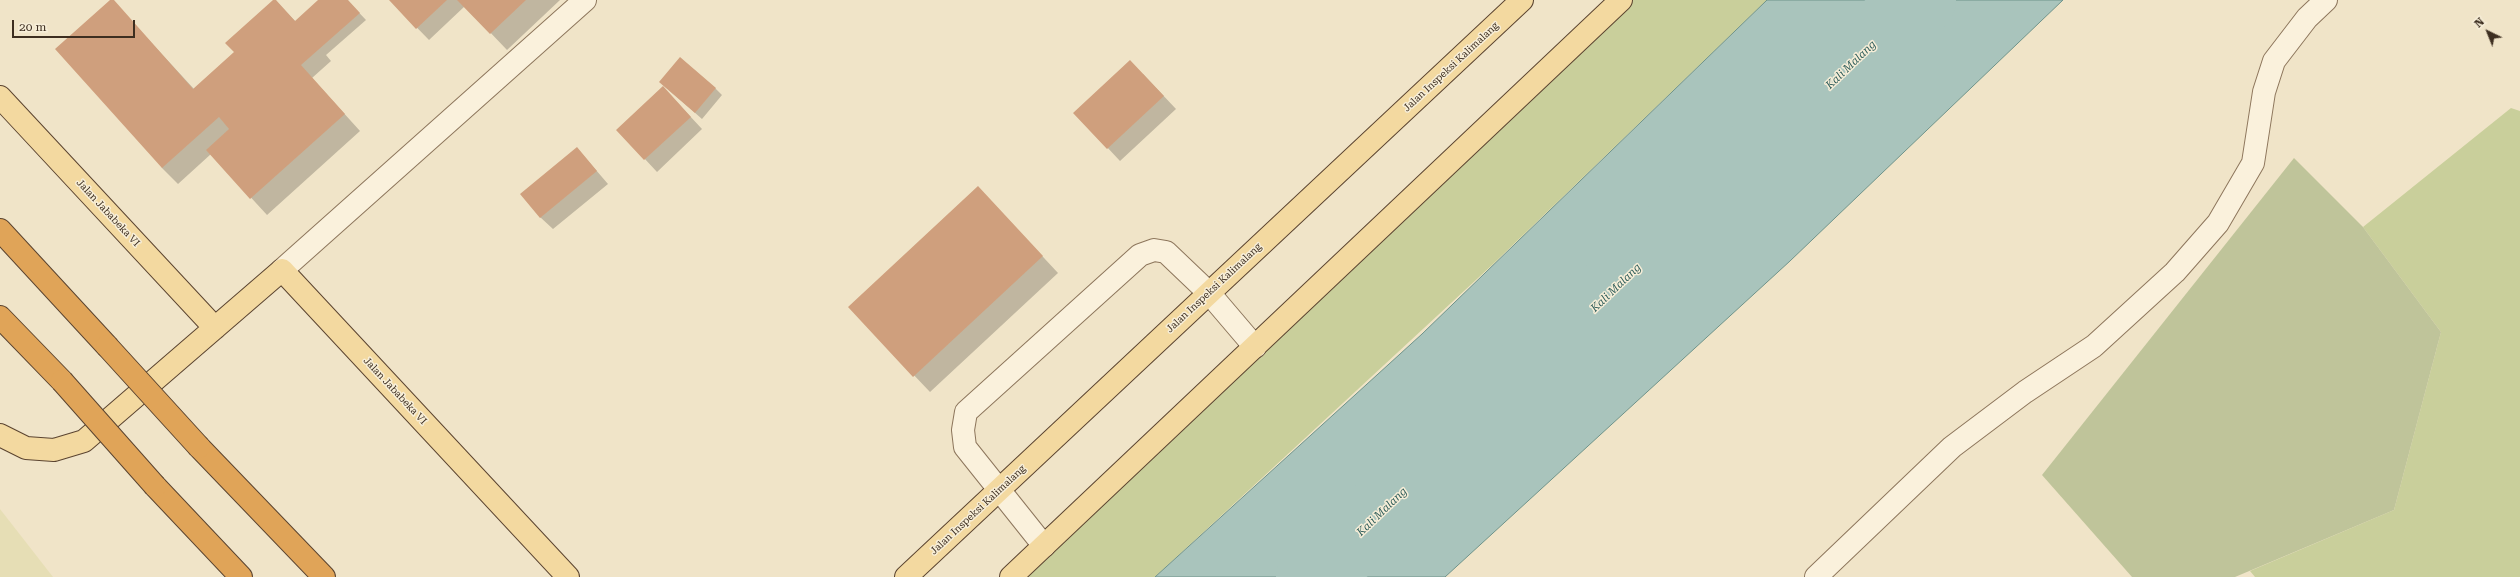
<!DOCTYPE html>
<style>
body{margin:0}
#map{position:relative;width:2520px;height:577px;overflow:hidden;background:#f0e4c8;font-family:"Roboto Serif",serif}
canvas{display:block}
.north{position:absolute;left:2468px;top:12px;width:40px;height:40px;-webkit-text-stroke:3px #f7eed8;paint-order:stroke;rotate:317deg;font-size:11px;font-weight:700;line-height:16px;text-align:center;color:#3d2e20}
.north::after{content:'';display:block;margin:auto;width:14px;height:18px;background:#3d2e20;clip-path:polygon(50% 0,100% 100%,50% 72%,0 100%)}
.scale{position:absolute;left:12px;top:20px;width:123px;height:18px;box-sizing:border-box;border:2px solid #3d2e20;border-top:0;padding-left:5px;font-size:12px;line-height:14px;white-space:nowrap;color:#3d2e20;-webkit-text-stroke:3px #f7eed8;paint-order:stroke}
</style>
<div id="map">
<canvas width="2520" height="577"></canvas>
<div class="north">N</div>
<div class="scale">20 m</div>
</div>
<script>
const context = document.querySelector('canvas').getContext('2d');
context.lineJoin = 'round';
function fillPath(path, color) { context.fillStyle = color; context.fill(path, 'evenodd'); }
const poly = rows => new Path2D(rows.map(r => 'M' + r).join(''));
function strokePath(path, color, width, dash) { context.strokeStyle = color; context.lineWidth = width; context.lineCap = dash ? 'butt' : 'round'; context.setLineDash(dash || []); context.stroke(path); }
function label(font, color, halo, rows, align = 'center') {
  context.font = font + ' "Roboto Serif",serif'; context.lineWidth = 3; context.setLineDash([]); context.textBaseline = 'middle'; context.strokeStyle = halo; context.fillStyle = color; for (const [text, x, y, turn = 0] of rows) {
    context.save(); context.translate(x, y); context.rotate((+turn || 0) * Math.PI / 180); context.textAlign = isNaN(turn) ? turn : align; if (halo) context.strokeText(text, 0, 0); context.fillText(text, 0, 0); context.restore();
  }
}
fillPath(poly([
 [0,509,53,577,0,577]
]), '#e6deb5');
fillPath(poly([
 [1621,0,1767,0,1491,266,1155,577,1011,577],
 [2511,108,2520,111,2520,577,2255,577,2250,571,2394,510,2441,332,2363,227]
]), '#c9cf9b');
fillPath(poly([
 [2294,158,2363,227,2441,332,2394,510,2235,577,2132,577,2042,475]
]), '#bfc49a');
const water = poly([
 [1767,0,2063,0,1790,261,1445,577,1155,577,1422,334,1767,0]
]);
fillPath(water, '#a9c4bc');
strokePath(water, '#6f938a', 1);
fillPath(poly([
 [112,0,194,89,236,52,275,0,296,22,320,0,347,0,366,20,326,55,331,61,312,78,360,131,267,215,211,154,178,184,162,168],
 [390,0,560,0,507,50,465,6,429,40],
 [1143,74,1176,109,1120,161,1075,113],
 [660,82,715,88,722,95,702,119],
 [675,100,702,129,657,172,618,130],
 [577,148,608,184,553,229,540,217],
 [978,187,1058,273,930,392,849,307]
]), '#0003');
strokePath(poly([
 [1313,577,1919,0]
]), '#a9c4bc', 74);
fillPath(poly([
 [110,0,114,0,193,89,234,52,225,43,273,0,276,0,295,21,318,0,348,0,360,13,301,65,345,114,250,199,206,150,229,129,219,117,162,168,55,49],
 [389,0,447,0,416,29],
 [457,0,526,0,490,34],
 [680,57,716,88,695,113,659,82],
 [1130,60,1164,96,1107,149,1073,113],
 [663,86,691,117,644,160,616,130],
 [577,147,597,171,540,218,520,194],
 [978,186,1043,256,913,377,848,307]
]), '#cf9f7d');
const minor = poly([
 [282,270,585,0],
 [1044,546,965,447,963,430,966,412,1140,255,1154,250,1166,252,1209,293,1255,347],
 [1816,577,1952,447,2025,392,2094,346,2175,272,2218,223,2253,163,2264,92,2274,61,2307,18,2326,0]
]);
const major = poly([
 [0,97,215,328],
 [0,435,26,448,54,450,84,441,282,270,568,577],
 [906,577,1522,0],
 [1011,577,1621,0]
]);
const highway = poly([
 [0,230,107,346],
 [0,317,62,381],
 [199,447,324,577],
 [155,486,241,577]
]);
strokePath(minor, '#8d765c', 24);
strokePath(major, '#5b4430', 24);
strokePath(highway, '#5b4430', 24);
strokePath(minor, '#faf1dc', 22);
strokePath(major, '#f3d9a0', 22);
strokePath(highway, '#e0a458', 22);
const highwayBridge = poly([
 [107,346,199,447],
 [62,381,155,486]
]);
strokePath(highwayBridge, '#5b4430', 24, []);
strokePath(highwayBridge, '#e0a458', 22);
label('10px', '#3d2e20', '#f7eed8', [
 ["Jalan Inspeksi Kalimalang",1451,67,-43],
 ["Jalan Jababeka VI",108,213,47],
 ["Jalan Inspeksi Kalimalang",1214,288,-43],
 ["Jalan Jababeka VI",395,391,47],
 ["Jalan Inspeksi Kalimalang",978,510,-43]
]);
label('italic 11px', '#2f5d5a', '#f7eed8', [
 ["Kali Malang",1851,65,-44],
 ["Kali Malang",1616,288,-44],
 ["Kali Malang",1382,512,-44]
]);
</script>
